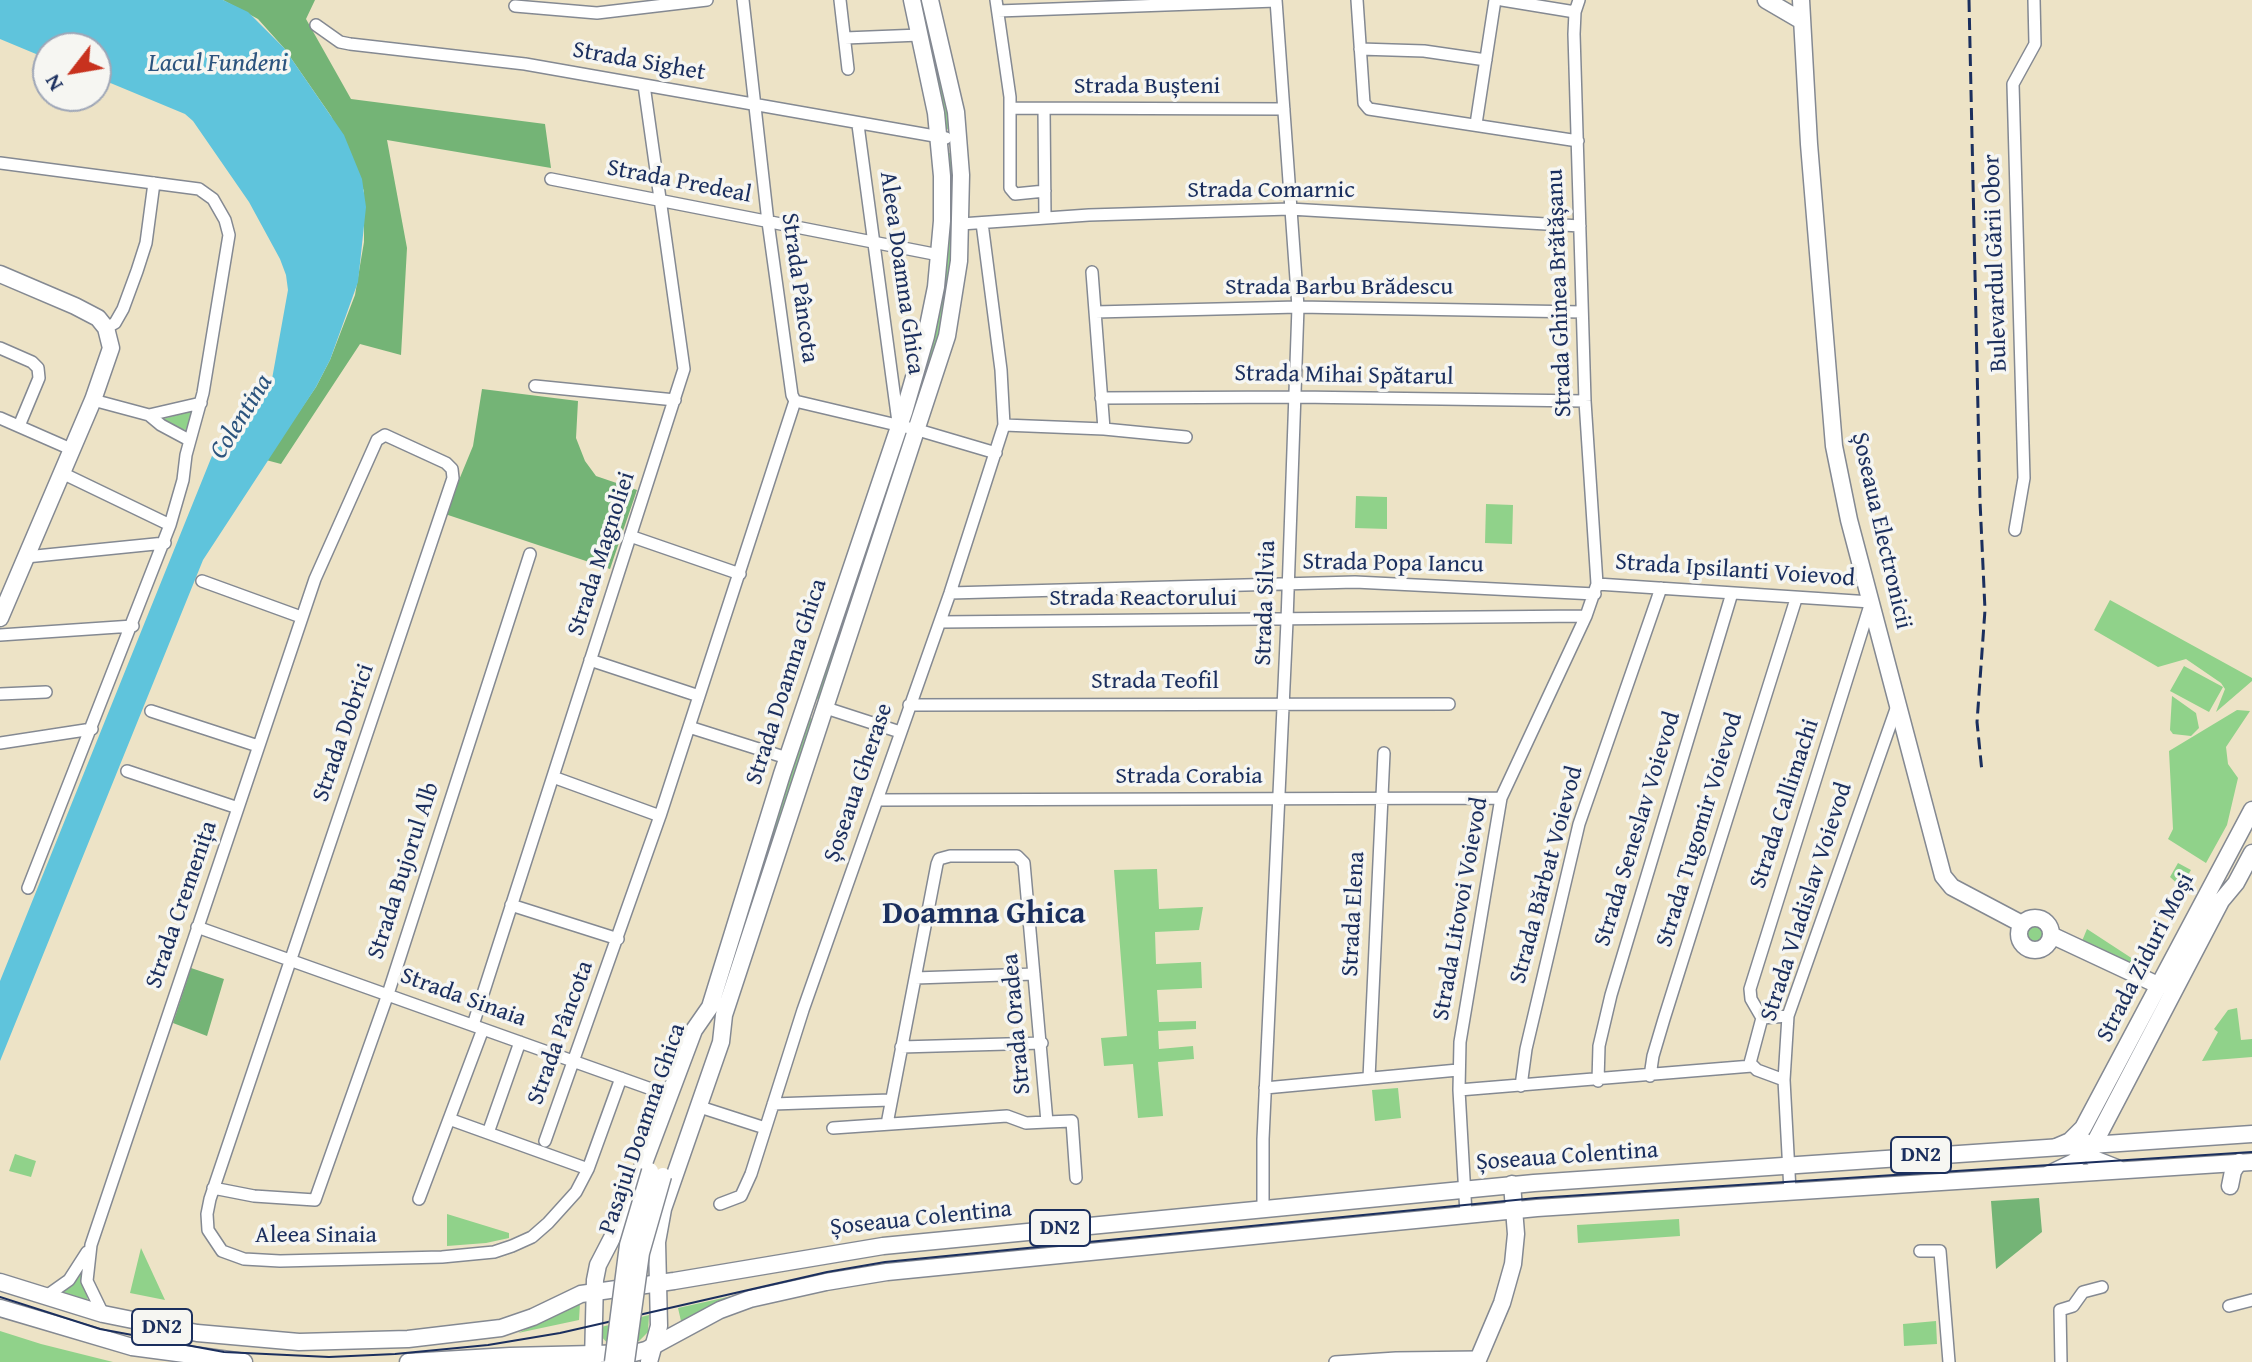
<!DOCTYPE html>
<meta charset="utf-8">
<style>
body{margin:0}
#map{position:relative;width:2252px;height:1362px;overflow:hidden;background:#ede3c6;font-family:"Gentium Book Plus",serif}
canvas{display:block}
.north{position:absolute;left:32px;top:32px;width:80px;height:80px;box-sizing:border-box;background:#f6f6f2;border:2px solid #9ea6b7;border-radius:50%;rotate:239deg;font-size:22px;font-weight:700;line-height:32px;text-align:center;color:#1b2f5e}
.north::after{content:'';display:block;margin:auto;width:28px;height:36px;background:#c8321e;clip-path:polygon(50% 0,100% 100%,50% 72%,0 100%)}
</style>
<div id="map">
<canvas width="2252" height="1362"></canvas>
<div class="north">N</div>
</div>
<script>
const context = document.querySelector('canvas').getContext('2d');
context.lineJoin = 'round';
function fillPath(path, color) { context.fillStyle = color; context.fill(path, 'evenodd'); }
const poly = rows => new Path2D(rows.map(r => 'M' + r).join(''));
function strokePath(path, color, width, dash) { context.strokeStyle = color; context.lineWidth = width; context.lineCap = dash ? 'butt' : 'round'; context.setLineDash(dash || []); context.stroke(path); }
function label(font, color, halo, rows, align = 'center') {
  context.font = font + ' "Gentium Book Plus",serif'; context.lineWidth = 7; context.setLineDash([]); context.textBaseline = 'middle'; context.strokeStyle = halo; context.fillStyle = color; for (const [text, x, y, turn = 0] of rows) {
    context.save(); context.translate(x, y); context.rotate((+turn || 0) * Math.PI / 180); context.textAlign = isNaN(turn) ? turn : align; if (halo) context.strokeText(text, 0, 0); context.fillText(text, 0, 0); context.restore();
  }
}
fillPath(poly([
 [916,0,926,0,952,131,944,128],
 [948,153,952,153,956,229,945,321,917,411,913,409],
 [193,411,189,431,166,424,162,419],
 [899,445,903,446,822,697,816,700,813,697],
 [1356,496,1387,497,1387,529,1355,528],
 [1486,504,1513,505,1512,544,1485,543],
 [2110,600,2252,678,2252,681,2216,712,2225,689,2221,683,2186,659,2158,667,2094,630],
 [2184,666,2223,687,2209,712,2170,691],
 [2172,696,2196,713,2199,728,2191,736,2173,734,2170,730],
 [2237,710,2250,711,2226,747,2228,764,2238,778,2227,825,2206,863,2168,839,2173,829,2169,751],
 [808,716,813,720,768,860,764,861,762,860],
 [2178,863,2191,870,2181,887,2170,877],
 [1157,869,1159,909,1203,907,1199,930,1155,932,1156,964,1201,962,1202,988,1157,990,1159,1022,1196,1021,1196,1029,1158,1031,1159,1049,1193,1046,1194,1059,1158,1062,1163,1116,1138,1118,1133,1064,1104,1066,1101,1038,1127,1036,1114,870],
 '2019 934a16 16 0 1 1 32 0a16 16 0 1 1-32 0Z',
 [2087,929,2136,961,2150,966,2146,972,2082,941],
 [2237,1008,2241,1040,2252,1039,2252,1057,2202,1061,2218,1032,2214,1029,2228,1010],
 [1398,1088,1401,1118,1375,1121,1372,1090],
 [15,1154,36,1161,31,1177,9,1171],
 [447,1214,509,1233,509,1238,486,1243,447,1246],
 [1679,1219,1680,1236,1578,1243,1577,1225],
 [141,1248,165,1300,130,1293],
 [82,1272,88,1301,60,1294,73,1285],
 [732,1296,681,1321,678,1308],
 [580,1303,579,1320,518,1333],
 [649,1315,648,1332,639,1341,608,1344,601,1336,601,1327],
 [1936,1321,1937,1344,1904,1346,1903,1324],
 [0,1331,41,1344,113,1362,0,1362]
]), '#90d28a');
fillPath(poly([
 [223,0,315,0,306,19,351,99,545,124,551,168,387,140,407,248,401,355,360,344,281,464,266,460,316,387,330,360,355,295,364,242,364,191,331,116,284,48,258,19],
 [482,389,578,401,576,438,585,461,596,476,637,490,610,569,445,514,473,446],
 [191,968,224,979,207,1036,173,1023],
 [2039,1198,2042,1232,1996,1269,1991,1201]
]), '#74b476');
fillPath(poly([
 [0,0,223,0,248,12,284,48,344,135,362,179,366,207,358,282,330,360,316,387,203,560,0,1061,0,981,218,441,261,399,272,379,288,290,286,275,280,259,249,202,193,121,185,114,96,77,96,48,48,48,48,59,0,39]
]), '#5fc4dc');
const street = poly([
 [840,0,848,69],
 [996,0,1010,97,1010,188,1015,194,1045,191],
 [1357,0,1364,103,1369,109,1578,141],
 [1502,0,1575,12],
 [515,6,597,13,707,0],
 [998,11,1276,1],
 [316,25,340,42,350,44,525,64,946,138],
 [845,38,920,35],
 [1360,49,1424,51,1486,60],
 [1011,108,1284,109],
 [1044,109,1045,218],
 [1476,124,1495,0],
 [858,125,898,422],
 [0,163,199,189,213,199,225,220,229,235,203,393,186,455,183,480,170,525,28,888],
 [551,179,939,255],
 [961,224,1089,215,1290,209,1580,226],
 [1092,272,1104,429],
 [1095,312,1298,307,1582,312],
 [106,328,115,323,123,309,137,271,146,243,154,183],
 [0,348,32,362,38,368,39,378,19,426],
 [535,386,675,400],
 [1101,398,1297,397,1585,401],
 [93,400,149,415,201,403],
 [795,401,918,430,996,453],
 [149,415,161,425,189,440],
 [0,418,73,450],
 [1004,425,1104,429,1186,437],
 [62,473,170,525],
 [2015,530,2024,478,2013,84,2035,44,2034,0],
 [630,536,740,574],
 [26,557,165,543],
 [202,581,301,617],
 [1597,584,1871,602,1750,989,1751,999,1762,1018,1750,1063,1757,1070,1784,1080],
 [950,593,1355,582,1595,594],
 [940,622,1586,616],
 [0,635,133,626],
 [590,660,699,696],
 [0,694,46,692],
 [909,705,1449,704],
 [826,708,900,732],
 [151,711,258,746],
 [689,727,787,758],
 [0,743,92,729],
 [127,771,238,808],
 [553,777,660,816],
 [877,800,1501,798],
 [511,905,618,939],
 [197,927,668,1095],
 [915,978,1034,974],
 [1762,1018,1788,1016],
 [473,1025,684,369,644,85],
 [901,1047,1042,1043],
 [1650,1076,1653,1056,1664,1019,1796,599],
 [1369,1078,1384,753],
 [1598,1081,1599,1046,1611,995,1732,593],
 [1521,1086,1526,1049,1579,824,1661,588],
 [1265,1088,1458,1070],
 [1459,1090,1752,1066],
 [773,1104,890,1100],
 [700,1107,765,1128],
 [449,1119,588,1169],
 [887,1124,937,864,939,859,950,856,1017,856,1024,863,1047,1122,1072,1121,1076,1178],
 [833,1128,1007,1116,1026,1123,1047,1122],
 [488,1133,520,1042],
 [545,1141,660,816,795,401,792,395,768,222,743,0],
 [213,1188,254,1196,315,1200,388,994,530,554],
 [1790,1191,1784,1080,1788,1016,1897,706],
 [419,1199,483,1029],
 [720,1204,741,1196,751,1174,803,1010,950,593,1004,425,1001,370,982,223],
 [1263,1209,1263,1139,1287,621,1298,307,1276,0],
 [1466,1214,1459,1090,1460,1042,1501,798,1586,616,1597,584,1585,401,1574,34,1575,12,1579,0],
 [1920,1251,1940,1251,1949,1362],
 [45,1297,69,1280,87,1252],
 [2229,1306,2252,1300],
 [103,1314,87,1281,91,1245,315,579,377,440,385,435,446,463,452,469,453,478,210,1199,207,1214,208,1230,222,1251,244,1259,280,1261,442,1257,494,1252,512,1246,532,1237,548,1223,576,1192,588,1169,621,1078],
 [1335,1362,1396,1358,1479,1357],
 [2061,1362,2060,1310,2073,1306,2083,1292,2102,1287]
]);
const secondary = poly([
 [1766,0,1802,21],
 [1801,0,1809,144,1834,446,1849,520,1943,876,1952,887,2022,924],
 [0,274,75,306,98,318,106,328,111,348,93,400,0,618],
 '2019 934a16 16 0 1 1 32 0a16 16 0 1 1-32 0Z',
 [2051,935,2160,986],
 [2084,1141,2094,1159,2117,1168],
 [2056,1147,2070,1141,2083,1128,2252,810],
 [2049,1174,2074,1162,2096,1140,2221,901,2236,883,2252,853],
 [2230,1186,2233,1171,2239,1162],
 [593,1362,595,1280,598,1265,626,1211,694,1030,710,1007,782,774,904,412,926,336,936,287,942,221,942,176,936,113,912,0],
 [649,1362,659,1326,657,1242,663,1209,721,1042,724,1015,947,336,959,261,961,175,956,112,930,0],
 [1477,1362,1502,1303,1513,1264,1516,1234,1512,1184]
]);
const primary = poly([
 [0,1282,103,1314,197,1333,299,1342,408,1339,501,1328,533,1317,581,1294,674,1281,883,1246,1534,1183,2252,1134],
 [0,1308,132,1347,244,1362],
 [408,1362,510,1356,634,1353,646,1350,720,1310,750,1299,826,1282,887,1272,1537,1208,2252,1162]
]);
strokePath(street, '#848992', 14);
strokePath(secondary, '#848992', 19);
strokePath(primary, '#848992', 19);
strokePath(street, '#fff', 11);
strokePath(secondary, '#fff', 16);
strokePath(primary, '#fff', 16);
strokePath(poly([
 [0,1297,100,1329,224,1352,329,1357,395,1354,488,1345,560,1333,827,1272,885,1262,1536,1198,2252,1152]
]), '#1b2f5e', 2);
strokePath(poly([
 [1969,0,1980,501,1985,610,1977,722,1982,772]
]), '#1b2f5e', 3, [12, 6]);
const secondaryBridge = poly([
 [613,1362,628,1245,650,1171],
 [626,1362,641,1253,663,1176]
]);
strokePath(secondaryBridge, '#848992', 19, []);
strokePath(secondaryBridge, '#fff', 16);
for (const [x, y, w] of [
 [1921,1155,60],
 [1060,1228,60],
 [162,1327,60]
]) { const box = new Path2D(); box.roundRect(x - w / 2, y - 18, w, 36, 6); context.fillStyle = '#f6f6f2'; context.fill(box); strokePath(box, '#1b2f5e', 2); }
label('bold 22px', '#1b2f5e', null, [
 ["DN2",1921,1155],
 ["DN2",1060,1228],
 ["DN2",162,1327]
]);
label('24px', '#1b2f5e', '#f6f6f2', [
 ["Strada Sighet",639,62,10],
 ["Strada Bușteni",1147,87],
 ["Strada Predeal",679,182,11],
 ["Strada Comarnic",1271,191],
 ["Bulevardul Gării Obor",1996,263,-92],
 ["Aleea Doamna Ghica",901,273,82],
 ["Strada Pâncota",799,288,82],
 ["Strada Barbu Brădescu",1339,288],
 ["Strada Ghinea Brătășanu",1560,293,-92],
 ["Strada Mihai Spătarul",1344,376,1],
 ["Șoseaua Electronicii",1881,531,77],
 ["Strada Magnoliei",602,554,-72],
 ["Strada Popa Iancu",1393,564,1],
 ["Strada Ipsilanti Voievod",1735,571,4],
 ["Strada Reactorului",1143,599],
 ["Strada Silvia",1266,603,-88],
 ["Strada Doamna Ghica",787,682,-72],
 ["Strada Teofil",1155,682],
 ["Strada Dobrici",344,733,-71],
 ["Strada Corabia",1189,777],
 ["Șoseaua Gherase",859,783,-71],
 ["Strada Callimachi",1785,804,-72],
 ["Strada Seneslav Voievod",1638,829,-73],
 ["Strada Tugomir Voievod",1700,830,-73],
 ["Strada Bujorul Alb",404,871,-72],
 ["Strada Bărbat Voievod",1547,875,-75],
 ["Strada Vladislav Voievod",1807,902,-72],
 ["Strada Cremenița",182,905,-71],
 ["Strada Litovoi Voievod",1461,909,-80],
 ["Strada Elena",1354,914,-87],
 ["Strada Ziduri Moși",2146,958,-63],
 ["Strada Sinaia",463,998,20],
 ["Strada Oradea",1017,1024,-95],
 ["Strada Pâncota",561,1033,-70],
 ["Pasajul Doamna Ghica",643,1129,-71],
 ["Șoseaua Colentina",1567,1157,-4],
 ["Șoseaua Colentina",921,1219,-6],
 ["Aleea Sinaia",316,1236]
]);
label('italic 26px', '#2c547e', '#f6f6f2', [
 ["Lacul Fundeni",218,64],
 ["Colentina",242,417,-58]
]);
label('bold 32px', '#1b2f5e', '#f6f6f2', [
 ["Doamna Ghica",984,915]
]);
</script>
